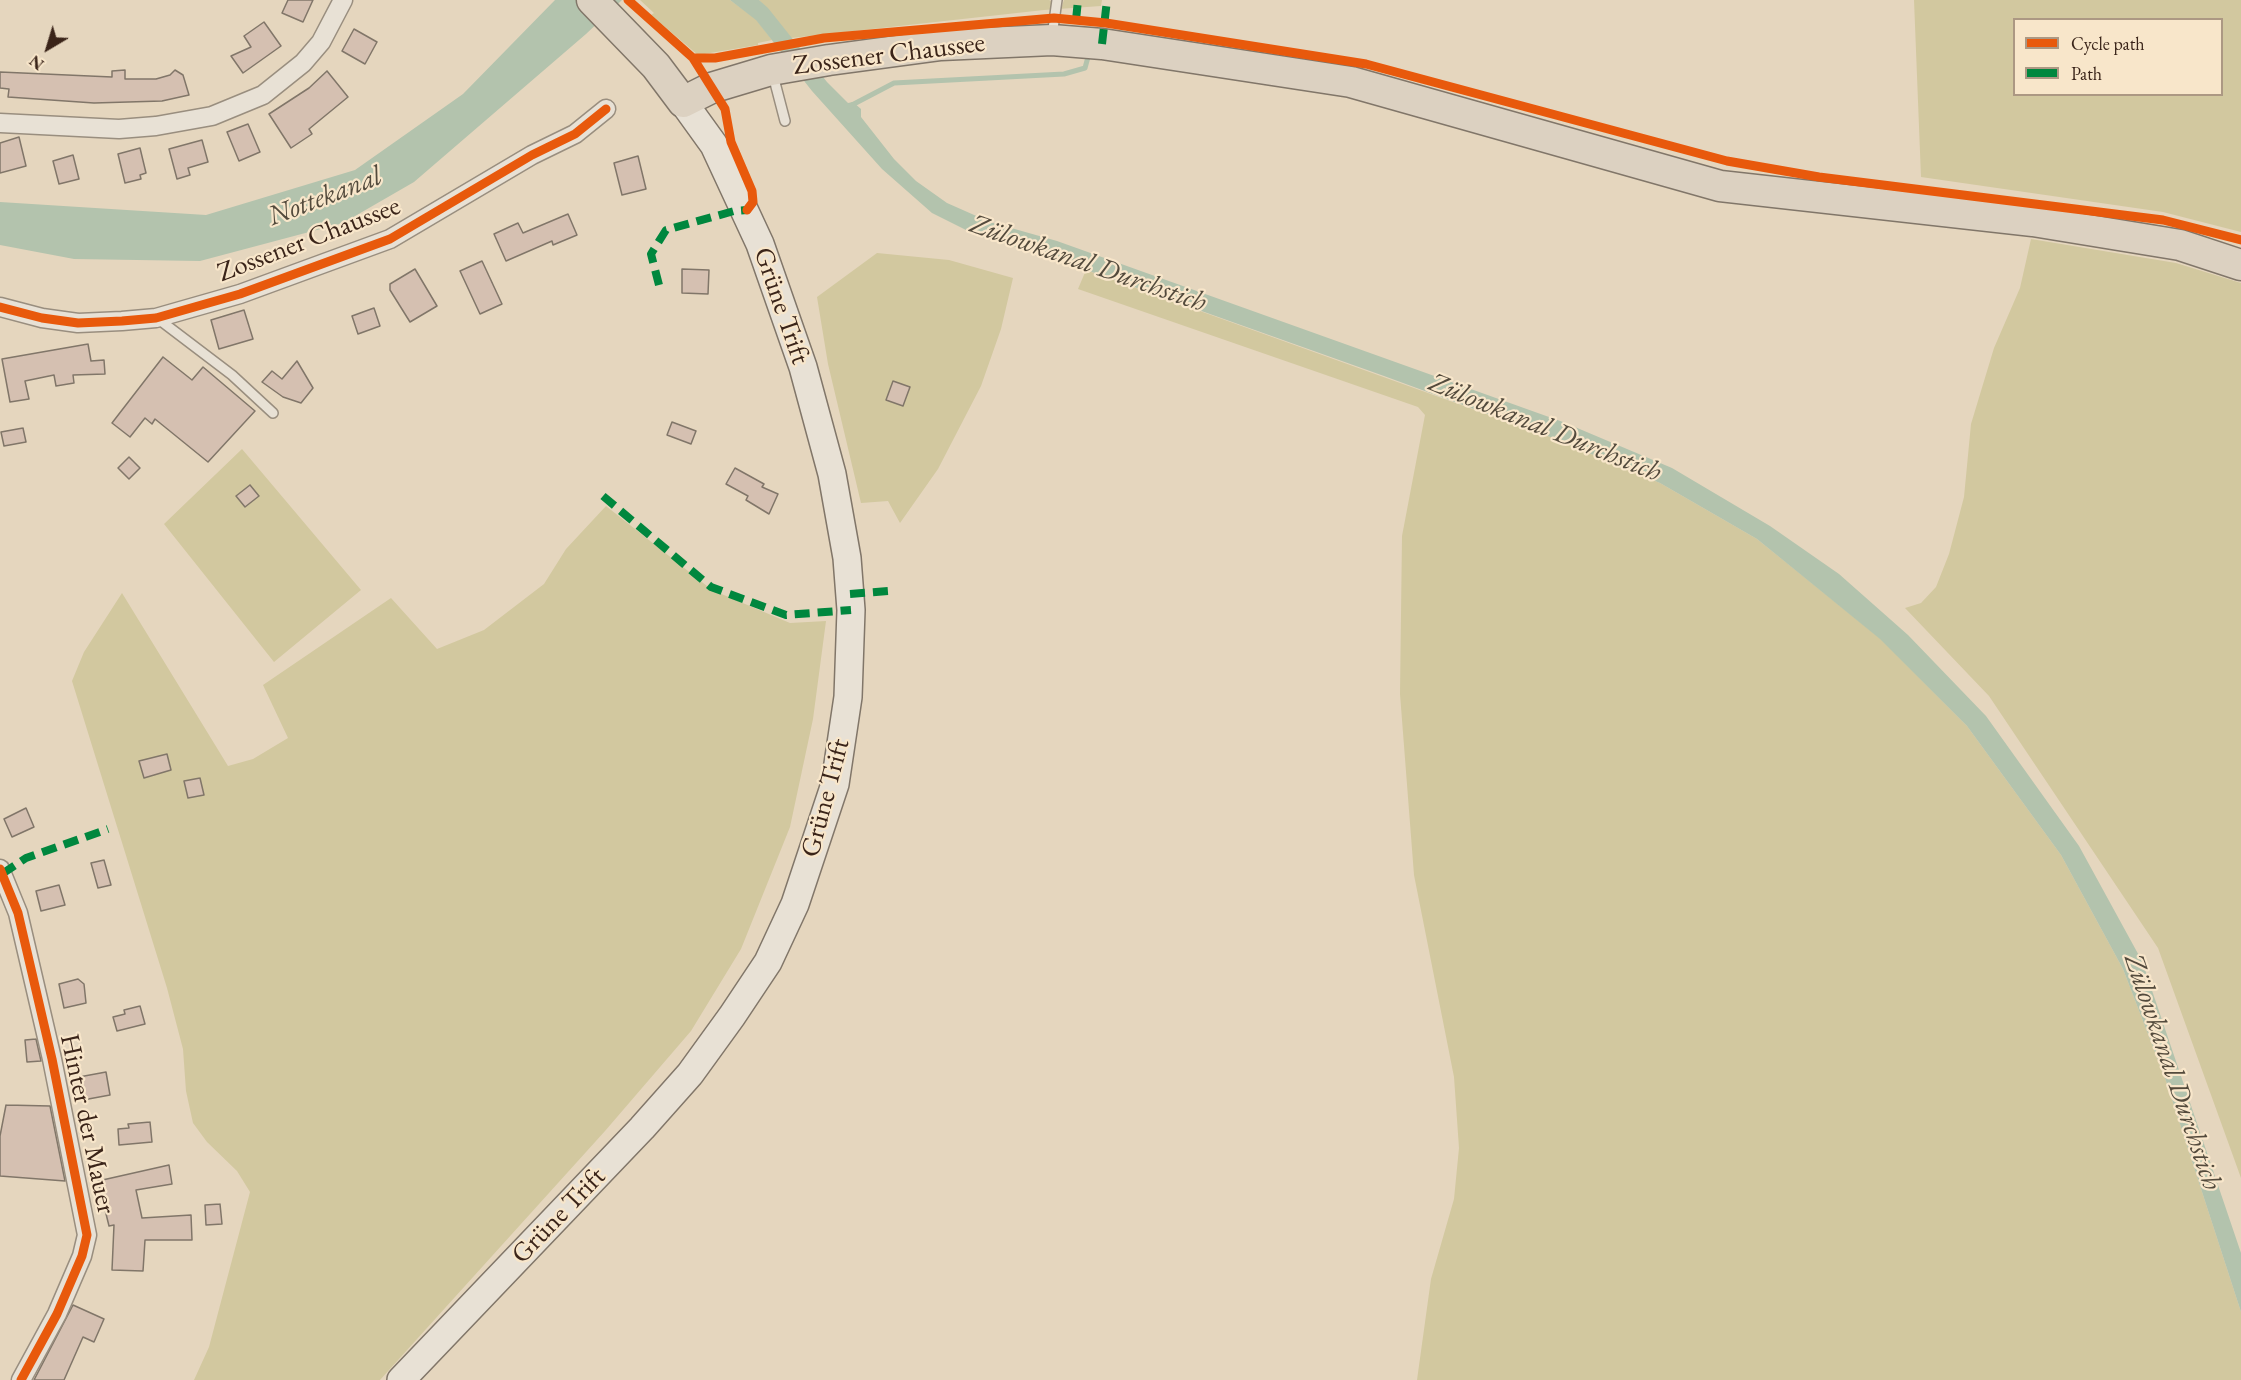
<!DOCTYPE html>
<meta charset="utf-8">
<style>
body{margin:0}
#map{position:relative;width:2241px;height:1380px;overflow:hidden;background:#e5d6be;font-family:"EB Garamond",serif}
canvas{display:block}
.legend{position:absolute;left:2013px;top:18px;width:210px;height:78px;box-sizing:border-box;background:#f8e6ca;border:2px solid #ac9883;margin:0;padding:8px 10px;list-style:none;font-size:18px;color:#3a2419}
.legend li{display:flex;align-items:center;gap:12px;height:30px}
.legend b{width:30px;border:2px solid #ac9883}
.north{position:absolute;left:18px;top:18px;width:60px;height:60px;-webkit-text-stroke:4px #f8e6ca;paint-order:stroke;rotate:218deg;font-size:16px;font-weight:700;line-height:24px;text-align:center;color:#3a2419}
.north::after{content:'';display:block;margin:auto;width:21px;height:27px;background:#3a2419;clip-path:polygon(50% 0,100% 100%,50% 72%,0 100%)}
</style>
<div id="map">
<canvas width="2241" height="1380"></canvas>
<ul class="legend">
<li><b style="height:8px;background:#e8590c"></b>Cycle path</li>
<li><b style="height:8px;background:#00873e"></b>Path</li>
</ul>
<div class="north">N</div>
</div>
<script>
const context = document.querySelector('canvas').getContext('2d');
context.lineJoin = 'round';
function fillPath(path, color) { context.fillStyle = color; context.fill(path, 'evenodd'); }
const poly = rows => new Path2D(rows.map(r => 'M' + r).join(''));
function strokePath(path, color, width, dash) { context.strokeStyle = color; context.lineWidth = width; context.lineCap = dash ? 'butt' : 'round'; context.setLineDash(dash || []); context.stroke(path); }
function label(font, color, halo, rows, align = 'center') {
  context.font = font + ' "EB Garamond",serif'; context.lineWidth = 4.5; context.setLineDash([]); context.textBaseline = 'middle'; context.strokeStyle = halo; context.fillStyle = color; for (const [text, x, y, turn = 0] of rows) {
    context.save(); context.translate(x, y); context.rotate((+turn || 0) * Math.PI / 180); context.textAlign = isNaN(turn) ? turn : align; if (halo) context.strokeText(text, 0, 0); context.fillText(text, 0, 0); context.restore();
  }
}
fillPath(poly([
 [640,0,730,0,756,19,772,40,758,43,758,45,698,55,651,15,654,13],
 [759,0,1049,0,1062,6,1064,0,1102,0,1101,6,1044,10,791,38],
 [1914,0,2241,0,2241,232,2163,212,1921,177],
 [2014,20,2222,20,2222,94,2014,94],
 [2031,239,2176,263,2241,283,2241,1178,2158,948,1989,696,1905,608,1921,603,1936,587,1949,554,1964,497,1971,424,1994,348,2020,288],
 [877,253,949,260,1013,278,1001,329,981,386,938,469,900,523,888,501,861,503,828,364,817,297],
 [1086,270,1553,438,1660,483,1757,539,1881,639,1967,726,2061,855,2123,969,2166,1081,2241,1312,2241,1380,1417,1380,1431,1279,1454,1199,1459,1148,1454,1077,1414,875,1400,694,1402,536,1425,415,1418,407,1078,289],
 [242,449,361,590,274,662,164,524],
 [606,506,712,590,790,623,826,621,813,719,790,827,741,949,691,1031,605,1131,380,1380,194,1380,209,1347,250,1192,237,1171,207,1142,193,1123,186,1091,183,1049,167,988,72,681,84,652,122,593,228,766,253,759,288,738,263,685,391,598,437,649,484,630,544,584,566,549]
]), '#d2c89f');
fillPath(poly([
 [555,0,622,0,586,34,414,182,343,223,200,261,74,259,0,245,0,202,206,215,355,170,463,94],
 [730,0,759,0,768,8,827,82,848,103,853,102,861,109,861,117,894,159,916,181,947,203,990,222,1057,241,1563,422,1672,468,1770,526,1839,574,1908,635,1986,716,2079,846,2142,961,2241,1253,2241,1312,2166,1081,2123,969,2061,855,1967,726,1880,639,1757,539,1660,483,1553,438,1384,376,1047,256,978,236,932,213,882,169,812,91,756,20]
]), '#b3c3ad');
strokePath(poly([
 [850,106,894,83,1064,74,1085,68,1088,57]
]), '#b3c3ad', 5);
const building = poly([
 [288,0,313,0,303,22,282,13,288,0],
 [264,22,281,46,243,73,231,56,251,47,244,36,264,22],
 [354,29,377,42,365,64,342,51,354,29],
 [125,70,125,79,156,79,170,75,175,70,183,75,189,95,162,101,94,103,8,97,9,89,0,88,0,72,112,77,112,71,125,70],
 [327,71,348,97,309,129,312,134,291,148,269,114,309,88,327,71],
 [248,124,260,152,239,161,227,132,248,124],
 [19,137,26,166,0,173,0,143,19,137],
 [202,140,208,162,188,168,190,175,177,179,169,149,202,140],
 [140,148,146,173,140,175,141,179,125,183,118,154,140,148],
 [73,155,79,179,59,184,53,161,73,155],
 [638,156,646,189,622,195,614,163,638,156],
 [568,214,577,235,553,245,552,241,506,261,494,234,518,223,523,233,568,214],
 [482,261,502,304,480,314,460,271,482,261],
 [415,269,437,306,410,322,390,290,390,284,415,269],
 [682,269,709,270,708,294,682,293,682,269],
 [374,308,380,326,358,334,352,316,374,308],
 [244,310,253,339,219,349,211,320,244,310],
 [88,344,91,361,104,360,105,374,73,375,74,383,56,386,54,375,25,381,29,399,10,402,2,359,88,344],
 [163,357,192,380,203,367,255,411,208,462,155,419,152,424,145,418,130,437,112,423,163,357],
 [297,361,313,388,301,403,283,397,262,382,272,371,282,379,297,361],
 [893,381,910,387,903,406,886,400,893,381],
 [672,422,696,431,691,444,667,435,672,422],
 [23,428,26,442,4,446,1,432,23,428],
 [129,457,140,468,129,479,118,468,129,457],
 [735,468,764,484,762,487,778,494,769,514,746,500,748,496,726,484,735,468],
 [250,485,259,496,245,507,236,496,250,485],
 [167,754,171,770,144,778,139,761,167,754],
 [200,778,204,795,188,798,184,781,200,778],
 [26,808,34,827,12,837,4,819,26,808],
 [104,860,111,885,98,888,91,863,104,860],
 [59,885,65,905,41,911,36,891,59,885],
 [78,979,84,984,86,1003,64,1008,59,984,78,979],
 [140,1006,145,1024,117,1031,113,1017,125,1014,124,1010,140,1006],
 [36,1039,41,1061,27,1062,25,1040,36,1039],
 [106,1072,110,1095,83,1100,79,1077,106,1072],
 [6,1105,50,1106,65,1181,0,1176,0,1136,6,1105],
 [150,1122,152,1142,119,1145,118,1129,129,1128,128,1124,150,1122],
 [169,1165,172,1184,136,1190,142,1218,191,1215,192,1240,145,1240,143,1271,112,1270,114,1225,109,1226,98,1181,169,1165],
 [220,1204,222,1224,206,1225,205,1205,220,1204],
 [73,1305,104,1319,94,1342,83,1337,64,1380,34,1380,73,1305]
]);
fillPath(building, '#d5c0b1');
strokePath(building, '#817669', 1.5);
const lane = poly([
 [1052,36,1057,0],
 [773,75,785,121],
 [157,318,232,375,273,413]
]);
const street = poly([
 [0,123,119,129,156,126,212,116,263,95,303,63,321,42,343,0],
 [0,307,42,318,78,323,122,321,156,318,240,294,390,239,532,155,575,134,606,109],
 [0,869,18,913,52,1059,87,1235,82,1256,57,1314,21,1380]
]);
const secondary = poly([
 [401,1380,642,1128,690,1074,732,1016,768,962,795,904,835,784,848,697,851,610,847,558,832,474,803,367,760,244,714,145,683,102]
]);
const primary = poly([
 [592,0,656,66,683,102,711,88,771,70,829,60,941,45,1052,40,1102,44,1351,82,1720,186,2033,221,2180,245,2241,265]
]);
strokePath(lane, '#998e7f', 12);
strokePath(street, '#998e7f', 21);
strokePath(secondary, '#817669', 30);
strokePath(primary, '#817669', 33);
strokePath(lane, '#e8e1d5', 9);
strokePath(street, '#e8e1d5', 18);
strokePath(secondary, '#e8e1d5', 27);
strokePath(primary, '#dcd1c1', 30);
strokePath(poly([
 [1076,20,1078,0],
 [1102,44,1107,0],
 [659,285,651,254,666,230,734,211,747,210,749,207],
 [603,496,711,587,786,615,851,610],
 [850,594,889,591],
 [2,874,26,858,108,829]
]), '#00873e', 8, [15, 8]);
strokePath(poly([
 [628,0,693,58,725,109,731,142,752,191,753,202,747,210],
 [693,58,715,58,824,38,1054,18,1106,23,1366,64,1727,161,1819,177,2163,220,2241,240],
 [0,307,42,318,78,323,122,321,156,318,240,294,390,239,532,155,575,134,606,109],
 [0,869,18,913,52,1059,87,1235,82,1256,57,1314,21,1380]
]), '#e8590c', 9);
label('27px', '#3a2419', '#f8e6ca', [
 ["Zossener Chaussee",889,55,-7],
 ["Zossener Chaussee",309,240,-21],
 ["Grüne Trift",781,306,71],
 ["Grüne Trift",826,798,-75],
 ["Hinter der Mauer",87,1124,78],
 ["Grüne Trift",559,1216,-46]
]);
label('italic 28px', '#534a3c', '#f8e6ca', [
 ["Nottekanal",325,197,-21],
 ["Zülowkanal Durchstich",1088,264,19],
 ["Zülowkanal Durchstich",1545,428,22],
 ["Zülowkanal Durchstich",2172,1072,71]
]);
</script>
